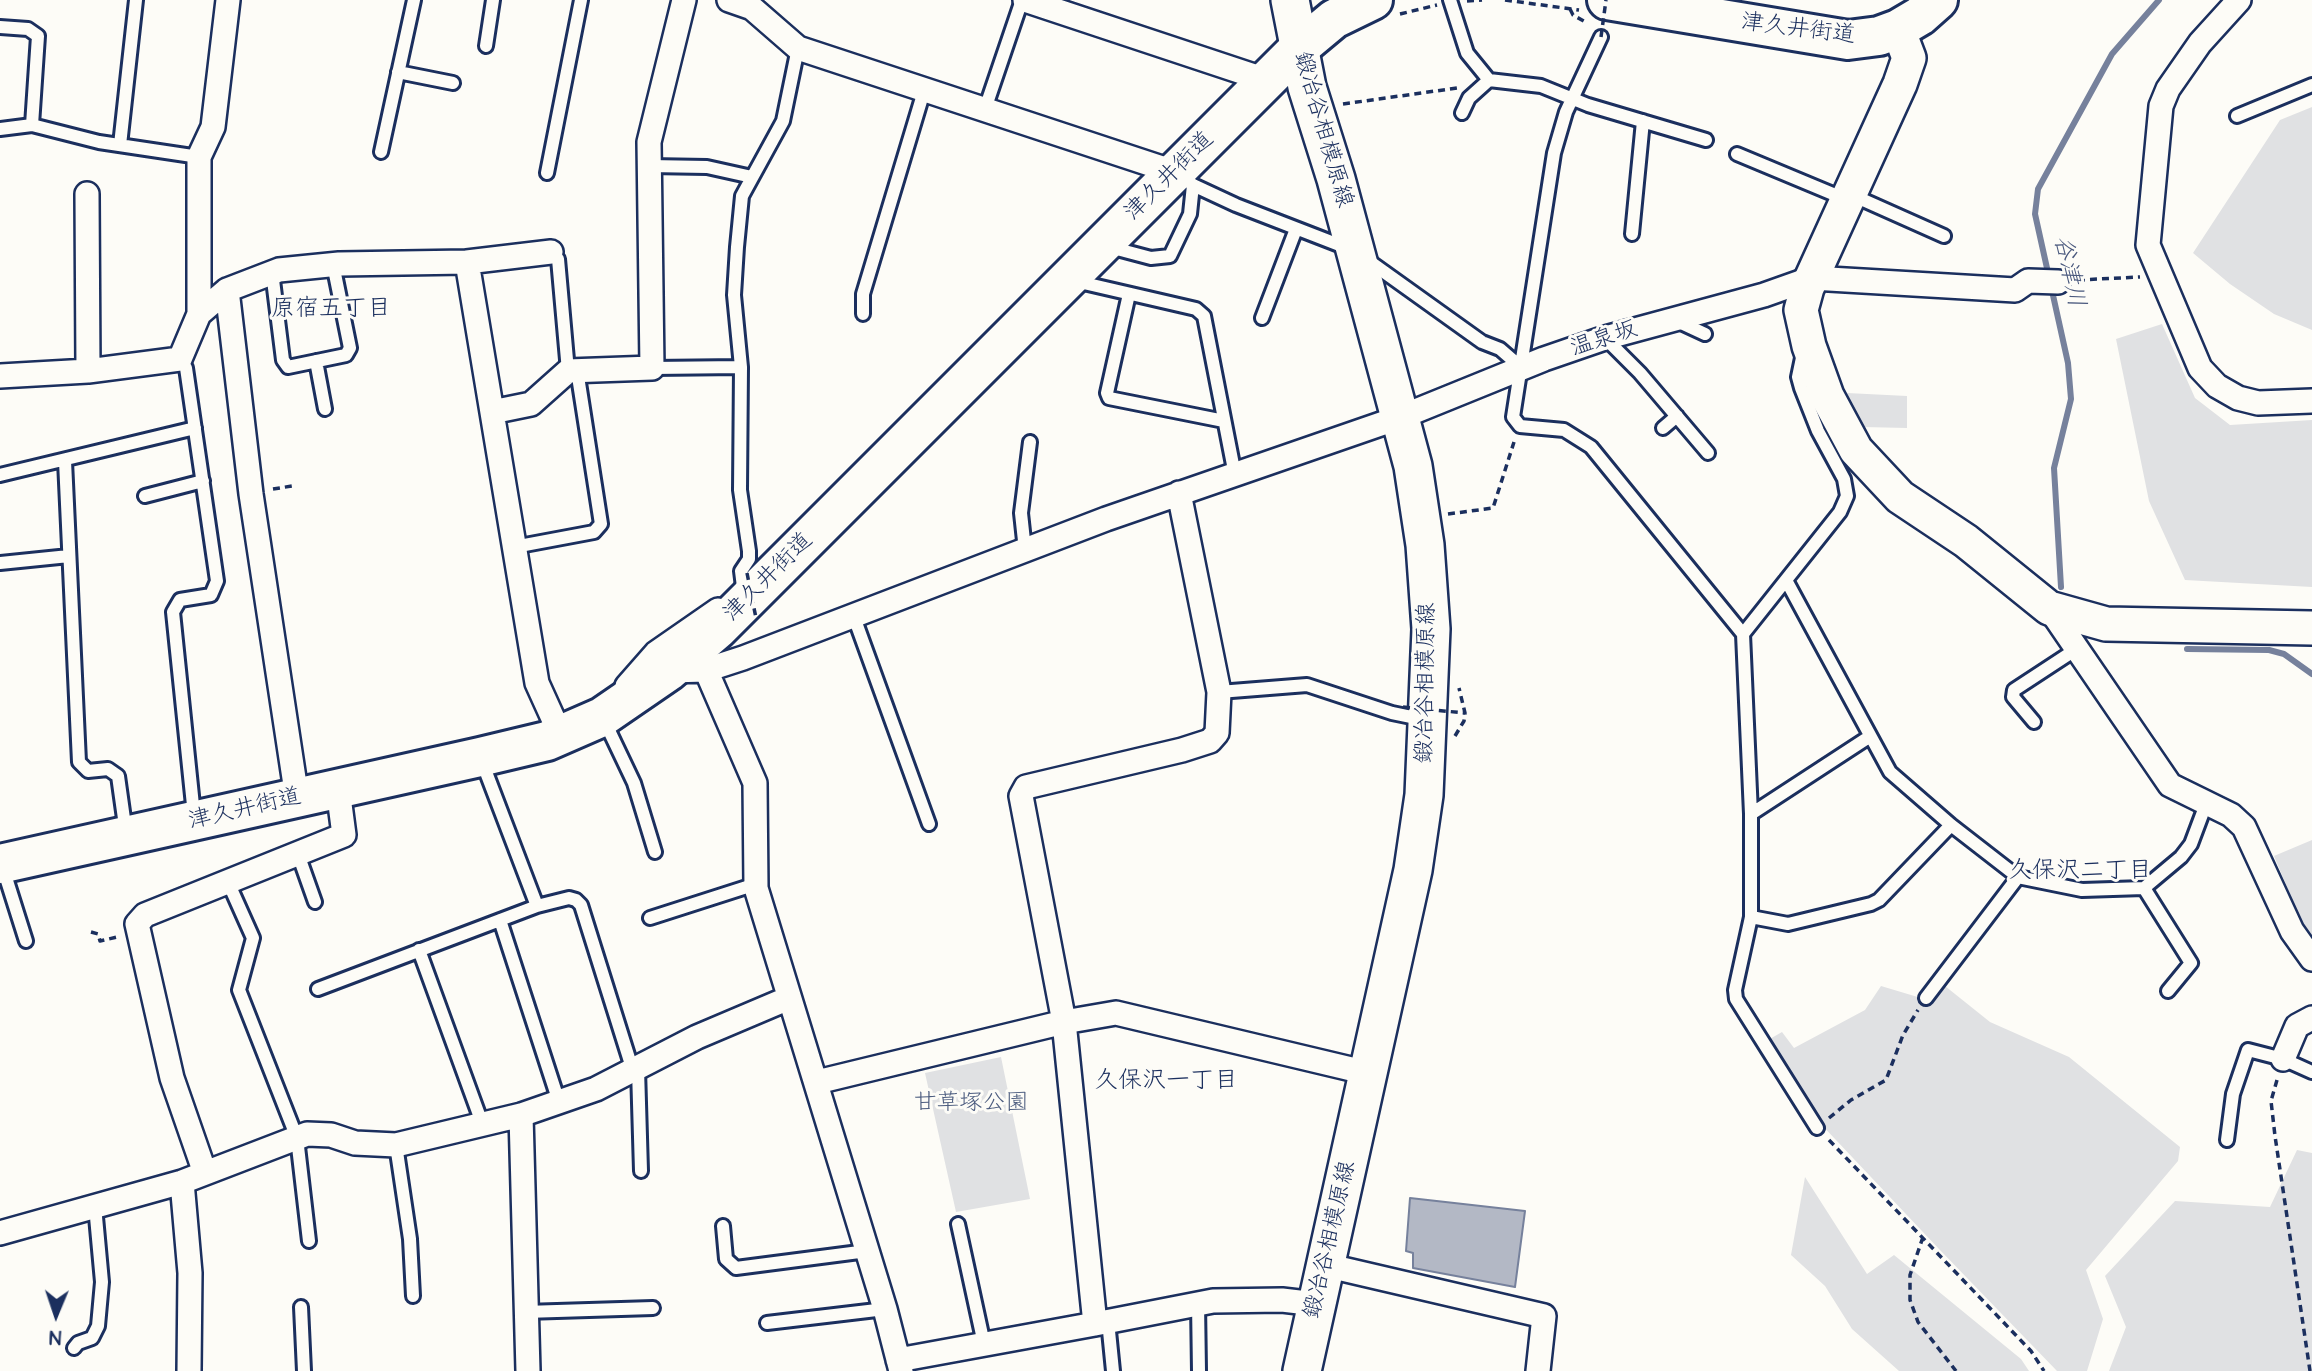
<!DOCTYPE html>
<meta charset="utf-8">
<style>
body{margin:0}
#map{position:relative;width:2312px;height:1371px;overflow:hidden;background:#fdfcf7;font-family:"Architects Daughter",sans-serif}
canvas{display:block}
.north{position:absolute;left:21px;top:1280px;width:70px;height:70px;-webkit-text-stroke:5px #fdfcf7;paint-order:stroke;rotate:182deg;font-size:19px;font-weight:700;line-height:28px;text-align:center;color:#1b2f5e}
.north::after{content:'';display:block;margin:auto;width:24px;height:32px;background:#1b2f5e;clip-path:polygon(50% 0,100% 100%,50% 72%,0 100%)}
</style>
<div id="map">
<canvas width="2312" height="1371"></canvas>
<div class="north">N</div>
</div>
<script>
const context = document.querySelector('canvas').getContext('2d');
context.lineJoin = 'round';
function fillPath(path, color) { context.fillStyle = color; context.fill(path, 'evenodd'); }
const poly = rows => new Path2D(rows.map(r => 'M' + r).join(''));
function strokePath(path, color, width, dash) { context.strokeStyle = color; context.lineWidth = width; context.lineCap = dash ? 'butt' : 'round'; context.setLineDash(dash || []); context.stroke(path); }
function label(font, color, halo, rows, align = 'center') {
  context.font = font + ' "Architects Daughter","Klee One",sans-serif'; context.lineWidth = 6; context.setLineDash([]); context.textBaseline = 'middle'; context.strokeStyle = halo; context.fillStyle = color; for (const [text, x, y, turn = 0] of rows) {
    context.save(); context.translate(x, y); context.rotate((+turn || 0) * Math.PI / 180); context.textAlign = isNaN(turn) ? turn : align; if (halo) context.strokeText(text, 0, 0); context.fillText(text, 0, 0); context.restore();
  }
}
fillPath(poly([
 [2312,107,2312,330,2274,314,2230,284,2193,253,2280,120],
 [2162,324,2195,398,2230,425,2312,420,2312,587,2185,580,2149,501,2116,339],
 [1847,393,1907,396,1907,428,1863,427],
 [2312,840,2312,937,2302,923,2274,856],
 [1881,986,1931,1001,1945,986,1990,1022,2069,1057,2180,1147,2178,1161,2086,1270,2103,1319,2087,1371,2057,1371,1939,1249,1818,1121,1768,1040,1782,1032,1794,1048,1865,1010],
 [1001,1057,1030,1199,956,1212,925,1073],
 [2297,1150,2312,1153,2312,1371,2109,1371,2126,1327,2105,1276,2175,1201,2270,1207],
 [1805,1177,1867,1274,1894,1255,2021,1359,2029,1371,1899,1371,1852,1329,1825,1286,1791,1255]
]), '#e0e1e3');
const water = poly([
 [1410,1198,1525,1211,1515,1287,1413,1268,1413,1253,1406,1251,1410,1198]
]);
fillPath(water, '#b3b8c5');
strokePath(water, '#76819c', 2);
strokePath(poly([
 [2061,587,2054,468,2071,399,2068,363,2035,214,2038,189,2112,54,2159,0],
 [2187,649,2269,650,2284,654,2312,674]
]), '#76819c', 6);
const lane = poly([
 [1450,0,1467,53,1489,80,1541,86,1588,105,1706,140],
 [0,27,28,29,38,36,32,125],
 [1601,37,1566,112,1554,153,1513,417,1520,426,1564,430,1591,447,1743,634,1751,814,1751,917,1735,990,1736,999,1817,1128],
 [486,46,493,0],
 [398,72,453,83],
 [985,109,1022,0],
 [1462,113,1469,98,1489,80],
 [2237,116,2312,85],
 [0,129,32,125,99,142,199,157],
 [120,145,136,0],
 [381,152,414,0],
 [1737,154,1845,199],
 [649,166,707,167,752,177],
 [547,173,581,0],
 [1179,174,1193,185,1236,205,1347,248],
 [1852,195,1944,236],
 [1632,234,1643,121],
 [1117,249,1151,258,1170,256,1190,214,1193,185],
 [551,252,558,259,568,371],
 [1366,259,1482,342,1500,349,1523,369],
 [272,272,283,360,288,367,346,355,350,348,333,264],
 [1075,281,1196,309,1204,316,1235,475],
 [1129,294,1107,393,1109,398,1224,421],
 [863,314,863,294,924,91],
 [1262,318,1296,229],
 [1677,321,1705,334],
 [1605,338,1640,373,1708,453],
 [180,359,186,368,217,581,211,595,180,600,173,612,194,815],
 [316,361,325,409],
 [652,368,741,367],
 [1663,428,1677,416],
 [65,461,79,762,88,771,108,769,118,776,126,833],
 [0,475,195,428],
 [145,496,203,481],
 [514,547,594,532,601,524,577,370],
 [1025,550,1021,513,1030,442],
 [0,563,69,556],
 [1786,580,1890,772,1951,825,2018,877,2082,890,2144,888,2181,857,2191,844,2206,804],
 [744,595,741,571,749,559,749,551,740,490,741,367,734,295,737,247,742,196,783,121,798,48],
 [854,617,929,824],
 [1743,634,1840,512,1847,496,1844,479,1818,431,1801,388,1798,377,1803,353],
 [1219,692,1307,685,1392,713,1426,720],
 [605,722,634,783,655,852],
 [2034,722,2013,697,2014,690,2075,650],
 [481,759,537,906],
 [1751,814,1869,737],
 [298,854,315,902],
 [3,868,26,941],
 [228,882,253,938,239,990,297,1138,309,1241],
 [2144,888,2191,963,2168,991],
 [1751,917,1788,924,1871,904,1879,900,1951,825],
 [650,918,756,884],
 [500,920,559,1102],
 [419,950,482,1123],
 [318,989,537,906,569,898,576,900,581,905,633,1071],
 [1926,998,2018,877],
 [638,1069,641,1171],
 [2227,1140,2233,1094,2248,1050,2283,1059,2312,1072],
 [396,1145,410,1239,413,1296],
 [958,1224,984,1344],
 [723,1226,726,1259,736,1268,867,1251],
 [1198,1303,1199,1371],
 [301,1307,304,1371],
 [525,1312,653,1308],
 [1108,1321,1113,1371],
 [767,1323,885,1309],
 [74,1348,78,1343,92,1338,98,1326,102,1282,95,1206]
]);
const street = poly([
 [729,0,752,8,798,48,1174,172],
 [1025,0,1266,80],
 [2239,0,2200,43,2168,89,2161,106,2148,245,2200,368,2217,386,2238,398,2258,403,2312,401],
 [87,194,88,371],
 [551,252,467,262,537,683,561,736],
 [227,290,279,270,339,264,467,262],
 [199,314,227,290,251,494,297,798],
 [0,376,88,371,180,359,199,314,199,157,213,127,228,0],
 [492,412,531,404,568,371,652,368,649,142,684,0],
 [2049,608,2170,785,2231,815,2244,827,2292,931,2312,959],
 [706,670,755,783,756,888,885,1309,901,1371],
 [669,671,706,670,743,658,1106,519,1401,417,1544,359,1605,338,1764,295,1812,278,2015,290,2028,281,2058,282],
 [627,686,656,653,718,610],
 [2283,1059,2297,1026,2312,1018],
 [817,1082,1064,1022,1116,1013,1368,1073],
 [521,1115,528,1371],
 [205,1173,172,1078,137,924,145,915,344,835,338,789],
 [182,1182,190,1273,189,1371],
 [0,1233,182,1182,307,1134,331,1135,355,1143,396,1145,521,1115,596,1089,697,1037,789,998],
 [1325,1265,1544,1316,1538,1371],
 [1095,1324,1213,1301,1282,1300,1316,1304],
 [898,1360,1095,1324,1064,1022,1021,796,1026,787,1182,750,1210,741,1217,733,1219,692,1179,493]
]);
const secondary = poly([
 [1898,29,1909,58,1900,84,1807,288,1801,310,1809,346,1827,396,1856,450,1900,497,1966,541,2049,608,2106,624,2312,628]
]);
const primary = poly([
 [1290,0,1307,87,1336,179,1413,466,1425,545,1431,629,1424,795,1413,870,1302,1371]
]);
const highway = poly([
 [1607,0,1848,40,1879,36,1898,29,1920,16,1938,0],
 [0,864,480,757,547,741,602,717,669,671,718,629,1298,49,1334,19,1373,0]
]);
strokePath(lane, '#1b2f5e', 18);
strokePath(street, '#1b2f5e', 28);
strokePath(secondary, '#1b2f5e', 38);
strokePath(primary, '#1b2f5e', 42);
strokePath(highway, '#1b2f5e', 44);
strokePath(poly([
 [1505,0,1579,10],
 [1467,1,1482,0],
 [1570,9,1573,15,1587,23],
 [1400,14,1437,5],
 [1343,104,1457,88],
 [2078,280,2140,277],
 [273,489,292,486],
 [1448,514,1493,508,1514,442],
 [1455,736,1464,721,1465,713,1459,688],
 [91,932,98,934,100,941,117,937],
 [2277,1080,2271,1101,2275,1136,2310,1371],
 [1829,1118,1851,1100,1886,1080,1903,1035,1918,1010],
 [1829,1140,2031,1351,2044,1371],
 [1923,1237,1910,1275,1910,1300,1918,1322,1956,1371]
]), '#1b2f5e', 3.5, [7, 5]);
strokePath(lane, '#fdfcf7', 12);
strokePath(street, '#fdfcf7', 23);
strokePath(secondary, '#fdfcf7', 33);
strokePath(primary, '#fdfcf7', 37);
strokePath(highway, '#fdfcf7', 38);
strokePath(poly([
 [1601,37,1606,0],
 [747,573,756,618],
 [1403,707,1465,713]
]), '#1b2f5e', 3.5, [7, 5]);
label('23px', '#1b2f5e', '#fdfcf7', [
 ["津久井街道",1798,30,7],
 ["鍛冶谷相模原線",1322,130,74],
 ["津久井街道",1170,177,-45],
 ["温泉坂",1604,340,-18],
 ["津久井街道",769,578,-45],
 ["鍛冶谷相模原線",1427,683,-89],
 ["津久井街道",245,810,-13],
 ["鍛冶谷相模原線",1331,1240,-77]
]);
label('23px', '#4c5c7f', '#fdfcf7', [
 ["甘草塚公園",971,1104]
]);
label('italic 24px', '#49587d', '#fdfcf7', [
 ["谷津川",2068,272,78]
]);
label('24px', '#1b2f5e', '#fdfcf7', [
 ["原宿五丁目",331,310],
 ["久保沢二丁目",2080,872],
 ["久保沢一丁目",1166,1082]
]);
</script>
